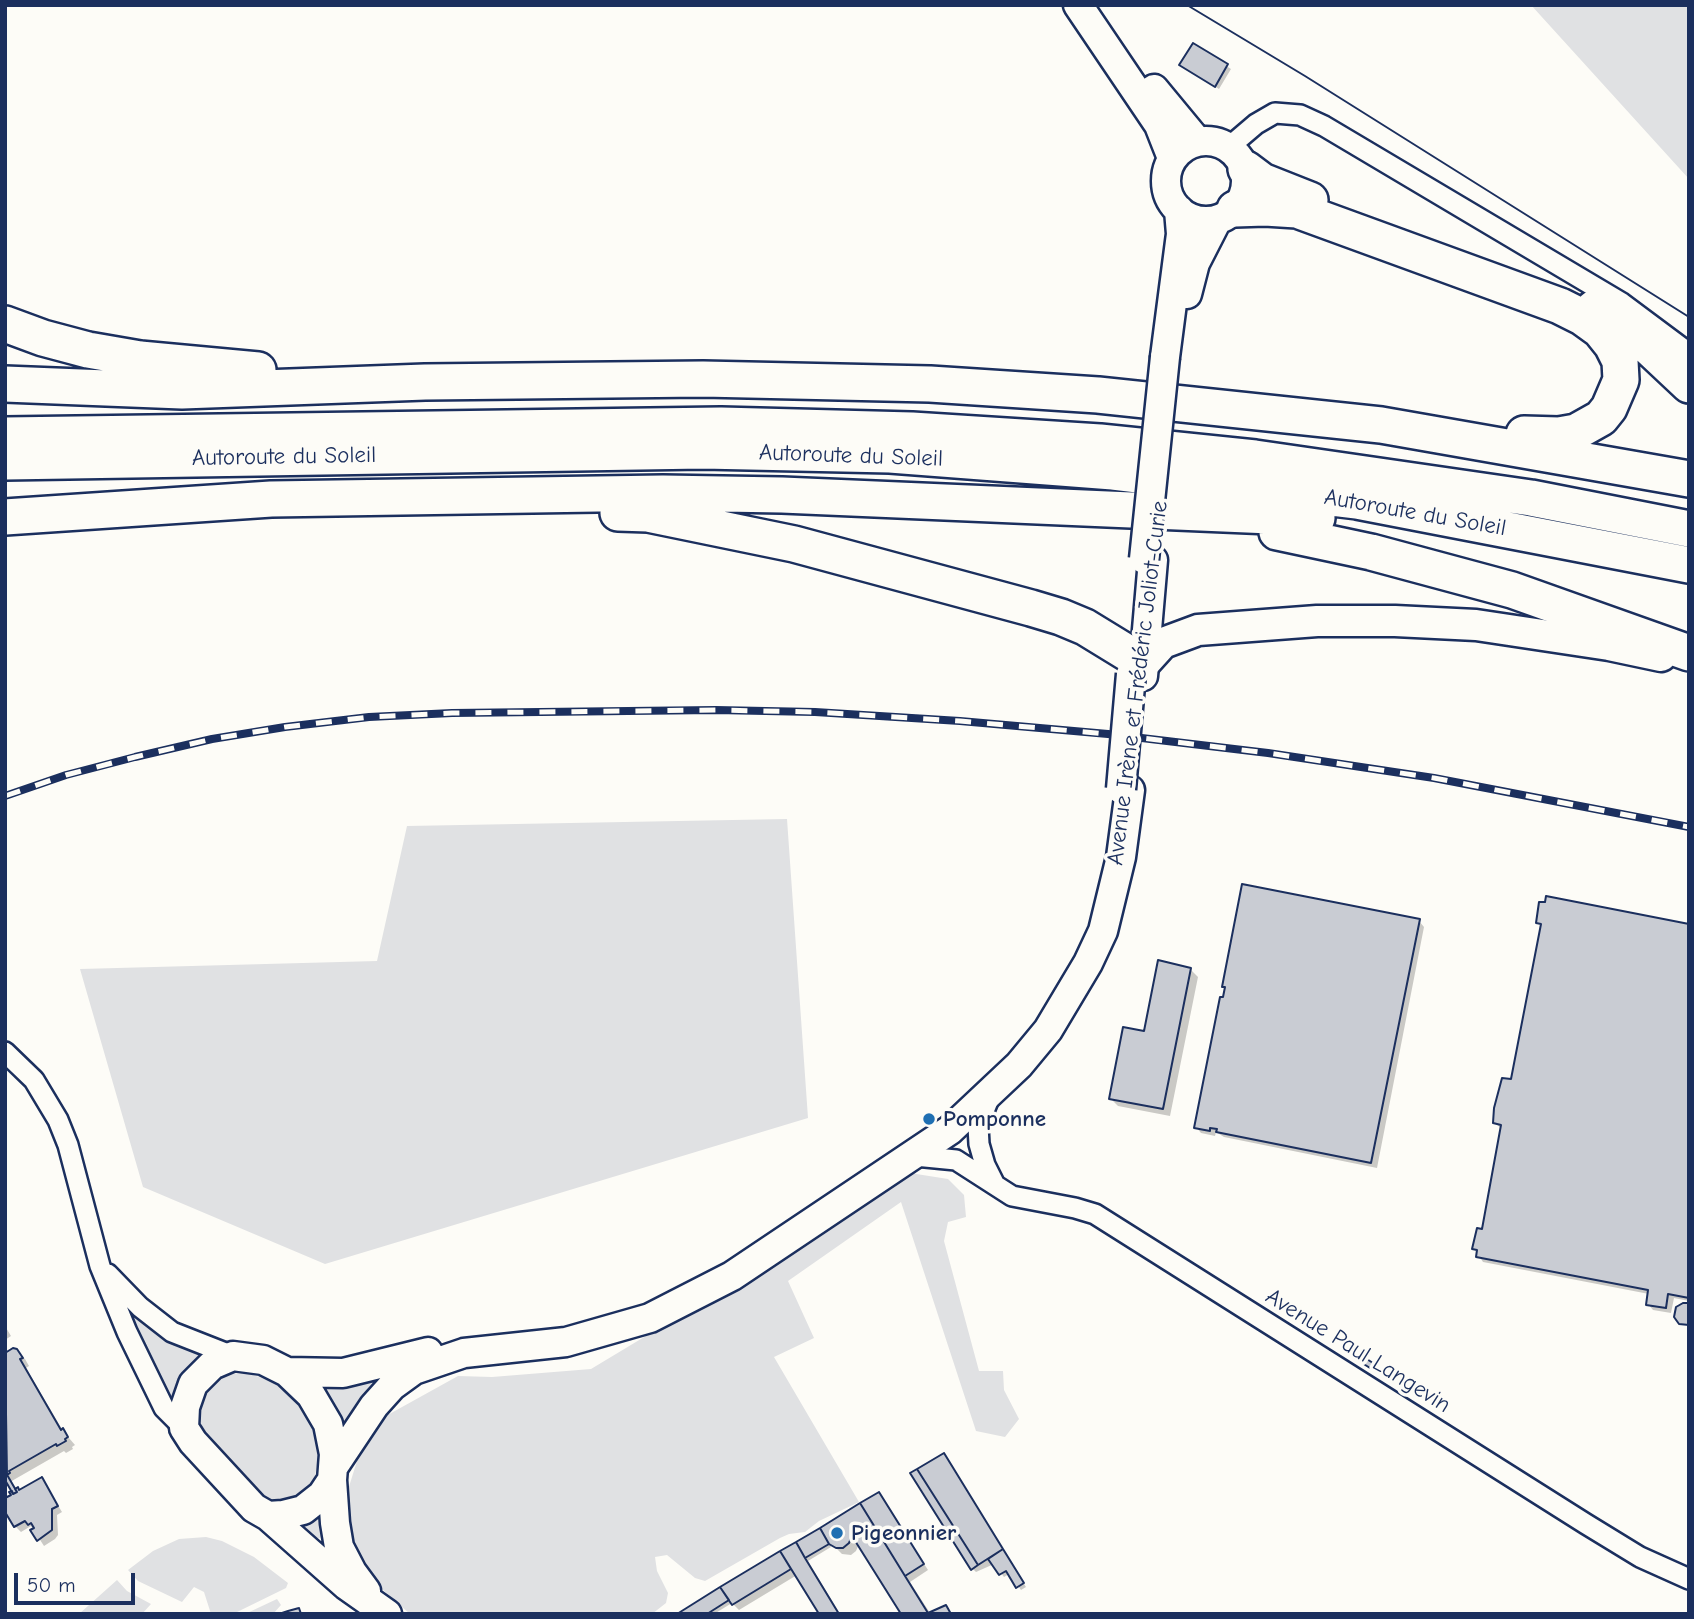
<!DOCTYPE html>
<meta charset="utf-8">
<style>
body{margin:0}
#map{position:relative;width:1694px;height:1619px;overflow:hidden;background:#fdfcf7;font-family:"Comic Neue",sans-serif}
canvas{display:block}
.frame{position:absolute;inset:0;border:7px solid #1b2f5e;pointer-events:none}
.scale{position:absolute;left:14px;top:1573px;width:121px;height:32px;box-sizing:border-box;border:4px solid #1b2f5e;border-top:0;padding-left:9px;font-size:21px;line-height:24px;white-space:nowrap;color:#1b2f5e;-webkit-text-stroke:5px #fdfcf7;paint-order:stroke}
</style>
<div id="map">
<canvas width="1694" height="1619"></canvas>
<div class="frame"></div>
<div class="scale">50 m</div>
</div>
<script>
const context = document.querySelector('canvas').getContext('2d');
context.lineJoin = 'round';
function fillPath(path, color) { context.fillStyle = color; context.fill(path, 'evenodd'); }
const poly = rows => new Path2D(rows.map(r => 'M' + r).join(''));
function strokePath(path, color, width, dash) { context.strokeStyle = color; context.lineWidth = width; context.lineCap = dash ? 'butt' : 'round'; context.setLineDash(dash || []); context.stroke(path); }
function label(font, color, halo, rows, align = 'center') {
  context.font = font + ' "Comic Neue",sans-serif'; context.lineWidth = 7; context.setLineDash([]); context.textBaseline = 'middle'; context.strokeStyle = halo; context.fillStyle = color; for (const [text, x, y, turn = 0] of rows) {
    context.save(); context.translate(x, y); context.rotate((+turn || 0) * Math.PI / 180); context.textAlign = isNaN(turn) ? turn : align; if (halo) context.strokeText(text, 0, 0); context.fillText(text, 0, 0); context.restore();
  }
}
fillPath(poly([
 [1531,5,1689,5,1689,179],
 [787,819,808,1118,325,1264,143,1187,80,969,377,961,407,826],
 [910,1173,948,1179,964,1195,966,1217,948,1222,944,1241,979,1371,1003,1371,1004,1390,1019,1419,1005,1437,976,1431,901,1202,788,1281,814,1338,774,1357,859,1502,819,1521,805,1532,789,1534,780,1538,705,1581,695,1578,667,1555,655,1557,657,1571,668,1593,666,1603,652,1614,410,1614,373,1581,350,1550,341,1512,363,1442,384,1417,458,1376,492,1377,591,1369,729,1286],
 [128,1307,206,1355,183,1373,172,1401,160,1383,125,1312],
 [248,1373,275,1383,302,1408,314,1431,319,1456,313,1485,305,1495,276,1506,261,1495,219,1451,202,1426,196,1411,196,1398,223,1374],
 [381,1374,385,1379,349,1422,343,1421,322,1387],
 [324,1506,329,1535,313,1540,290,1530],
 [206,1537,222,1541,254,1557,288,1583,286,1588,233,1614,211,1614,204,1592,194,1587,182,1602,138,1581,128,1570,153,1551,179,1539],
 [117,1580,127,1591,151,1604,142,1614,79,1614],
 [277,1599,281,1605,273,1614,245,1614]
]), '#e0e1e3');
fillPath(poly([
 [1193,45,1231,69,1219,89,1185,68],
 [1419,921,1424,927,1377,1168,1224,1137,1216,1132,1215,1136,1201,1133,1196,1127,1226,989,1224,986],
 [1538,922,1689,926,1689,1301,1674,1298,1671,1313,1653,1310,1648,1304,1649,1294,1483,1262,1474,1248,1483,1231,1502,1129,1495,1123,1512,1082,1542,926],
 [1190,969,1198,977,1170,1116,1118,1106,1110,1098,1145,1034],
 [5,1326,11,1336,5,1340],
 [16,1351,25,1359,29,1366,26,1368,63,1431,75,1445,72,1447,73,1449,66,1453,64,1451,10,1482,17,1493,42,1479,62,1512,57,1515,58,1535,55,1539,44,1546,31,1526,21,1532,15,1526,16,1494,10,1485,5,1487,5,1356],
 [943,1455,949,1461,1026,1587,1021,1590,1009,1574,1004,1577,994,1564,976,1572,973,1569],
 [879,1494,928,1570,910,1582,930,1613,951,1614,903,1614,859,1544,856,1551,851,1555,842,1554,827,1539,831,1547,808,1561,840,1614,821,1614,797,1575,739,1610,732,1603,714,1614,679,1614]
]), '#0003');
const building = poly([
 [1193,43,1228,64,1215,87,1179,65,1193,43],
 [1242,884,1420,919,1371,1163,1216,1132,1217,1129,1210,1128,1210,1131,1194,1128,1220,997,1223,997,1225,987,1222,987,1242,884],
 [1546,896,1689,924,1689,1298,1668,1294,1666,1308,1646,1305,1648,1290,1476,1257,1477,1250,1472,1249,1477,1228,1482,1229,1501,1125,1493,1123,1494,1108,1502,1078,1511,1079,1541,924,1536,923,1539,902,1545,902,1546,896],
 [1158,960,1191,968,1163,1109,1109,1099,1123,1027,1144,1031,1158,960],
 [1683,1303,1689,1303,1689,1325,1679,1324,1674,1317,1676,1307,1683,1303],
 [13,1348,17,1349,23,1358,20,1359,61,1430,63,1428,68,1437,65,1439,66,1441,57,1446,56,1444,9,1471,10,1473,7,1475,5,1353,13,1348],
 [1362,1356,1373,1363,1370,1368,1359,1361,1362,1356],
 [944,1453,1003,1549,978,1565,917,1469,944,1453],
 [917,1469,978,1565,971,1570,910,1473,917,1469],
 [6,1473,17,1492,13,1494,5,1480,6,1473],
 [42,1477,58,1506,52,1509,52,1530,37,1541,30,1530,34,1528,31,1523,28,1525,25,1521,14,1527,5,1512,5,1498,11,1495,9,1492,12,1491,13,1494,17,1492,15,1489,18,1487,19,1490,42,1477],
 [879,1492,924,1564,905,1576,860,1503,879,1492],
 [860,1503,905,1576,928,1613,901,1614,852,1536,849,1543,843,1548,836,1548,829,1544,820,1528,860,1503],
 [820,1528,829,1544,805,1558,796,1542,820,1528],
 [796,1542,805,1558,839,1614,819,1614,780,1551,796,1542],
 [1003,1549,1024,1583,1016,1588,1006,1571,999,1575,988,1559,1003,1549],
 [780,1551,791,1569,732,1605,720,1587,780,1551],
 [720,1587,729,1600,707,1614,677,1614,720,1587],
 [946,1605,951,1614,927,1614,928,1613,946,1605],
 [299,1608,301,1614,279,1614,288,1611,299,1608]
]);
fillPath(building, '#c9ccd3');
strokePath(building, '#1b2f5e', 2);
const minor = poly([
 [1229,147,1256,124,1275,113,1300,115,1324,126,1622,303,1689,353],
 [5,1052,34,1080,58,1120,68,1145,100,1266,127,1332,164,1408,184,1428],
 [990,1096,978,1126,979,1144,985,1165,994,1183],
 [915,1156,956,1160,1012,1196,1075,1208,1095,1214,1586,1524,1640,1557,1689,1579],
 [108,1274,140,1307,172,1332,233,1356]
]);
const secondary = poly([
 [1078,5,1159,125,1172,158],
 [1154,89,1197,141],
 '1166 181a40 40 0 1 1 80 0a40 40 0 1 1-80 0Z',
 [1187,294,1195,263,1217,220],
 [1165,357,1181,234,1179,210],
 [1143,676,1153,560],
 [287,1372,343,1373,428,1352],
 [334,1466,374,1406,392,1386,414,1370,464,1353,566,1342,650,1318,732,1276,950,1130,1019,1065,1048,1030,1088,963,1103,931,1121,857,1130,790],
 [332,1480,335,1523,339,1547,352,1572,366,1591],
 [268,1516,283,1515,303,1510,322,1495,332,1480,334,1454,328,1424,311,1395,287,1372,263,1360,233,1356,212,1365,193,1384,185,1407,184,1428,193,1442,254,1508,268,1516,346,1585,387,1614]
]);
const primary = poly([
 [1144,664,1163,643,1198,630,1317,621,1395,621,1476,625,1609,645,1661,656]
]);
const motorway = poly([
 [1246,169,1262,181,1310,200],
 [1235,209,1265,208,1297,210,1560,306,1582,317,1600,330,1612,345,1620,361,1621,380,1609,408,1601,418,1576,432,1559,435,1524,434],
 [1594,308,1640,339,1689,385],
 [5,324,43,338,88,350,140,359,258,370],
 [5,384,182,391,425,382,703,379,930,384,1098,395,1381,425,1689,479],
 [5,435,721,425,912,430,1100,442,1255,458,1531,498,1689,529],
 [5,462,703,451,890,455,1113,472,1357,501,1689,565],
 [618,513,648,514,794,544,1031,608,1061,617,1085,627,1134,657],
 [5,517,271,499,663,493,782,495,1317,518],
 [1277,532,1371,552,1512,590,1689,653]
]);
strokePath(minor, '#1b2f5e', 24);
strokePath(secondary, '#1b2f5e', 33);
strokePath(primary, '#1b2f5e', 35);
strokePath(motorway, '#1b2f5e', 40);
strokePath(minor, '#fdfcf7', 19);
strokePath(secondary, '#fdfcf7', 28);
strokePath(primary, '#fdfcf7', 30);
strokePath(motorway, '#fdfcf7', 35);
strokePath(poly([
 [1187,5,1305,76,1689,317]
]), '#1b2f5e', 2);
const rail = poly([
 [5,796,66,775,135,757,212,739,285,727,369,717,452,713,716,710,815,712,960,721,1108,734,1268,753,1434,778,1689,827]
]);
strokePath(rail, '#1b2f5e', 8);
strokePath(rail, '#fdfcf7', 5, [16]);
const secondaryBridge = poly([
 [1144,559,1165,357],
 [1121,789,1131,674]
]);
strokePath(secondaryBridge, '#1b2f5e', 33, []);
strokePath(secondaryBridge, '#fdfcf7', 28);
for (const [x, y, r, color] of [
 [929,1119,7,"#1f6fb2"],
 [837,1533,7,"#1f6fb2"]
]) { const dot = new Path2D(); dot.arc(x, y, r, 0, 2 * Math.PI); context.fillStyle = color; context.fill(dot); strokePath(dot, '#fdfcf7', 2.5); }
label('23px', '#1b2f5e', '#fdfcf7', [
 ["Autoroute du Soleil",851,456,2],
 ["Autoroute du Soleil",284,457,-1],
 ["Autoroute du Soleil",1415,513,10],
 ["Avenue Irène et Frédéric Joliot-Curie",1138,683,-83],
 ["Avenue Paul Langevin",1358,1351,32]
]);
label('bold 23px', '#1b2f5e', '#fdfcf7', [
 ["Pomponne",943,1119],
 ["Pigeonnier",851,1533]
], 'left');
</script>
